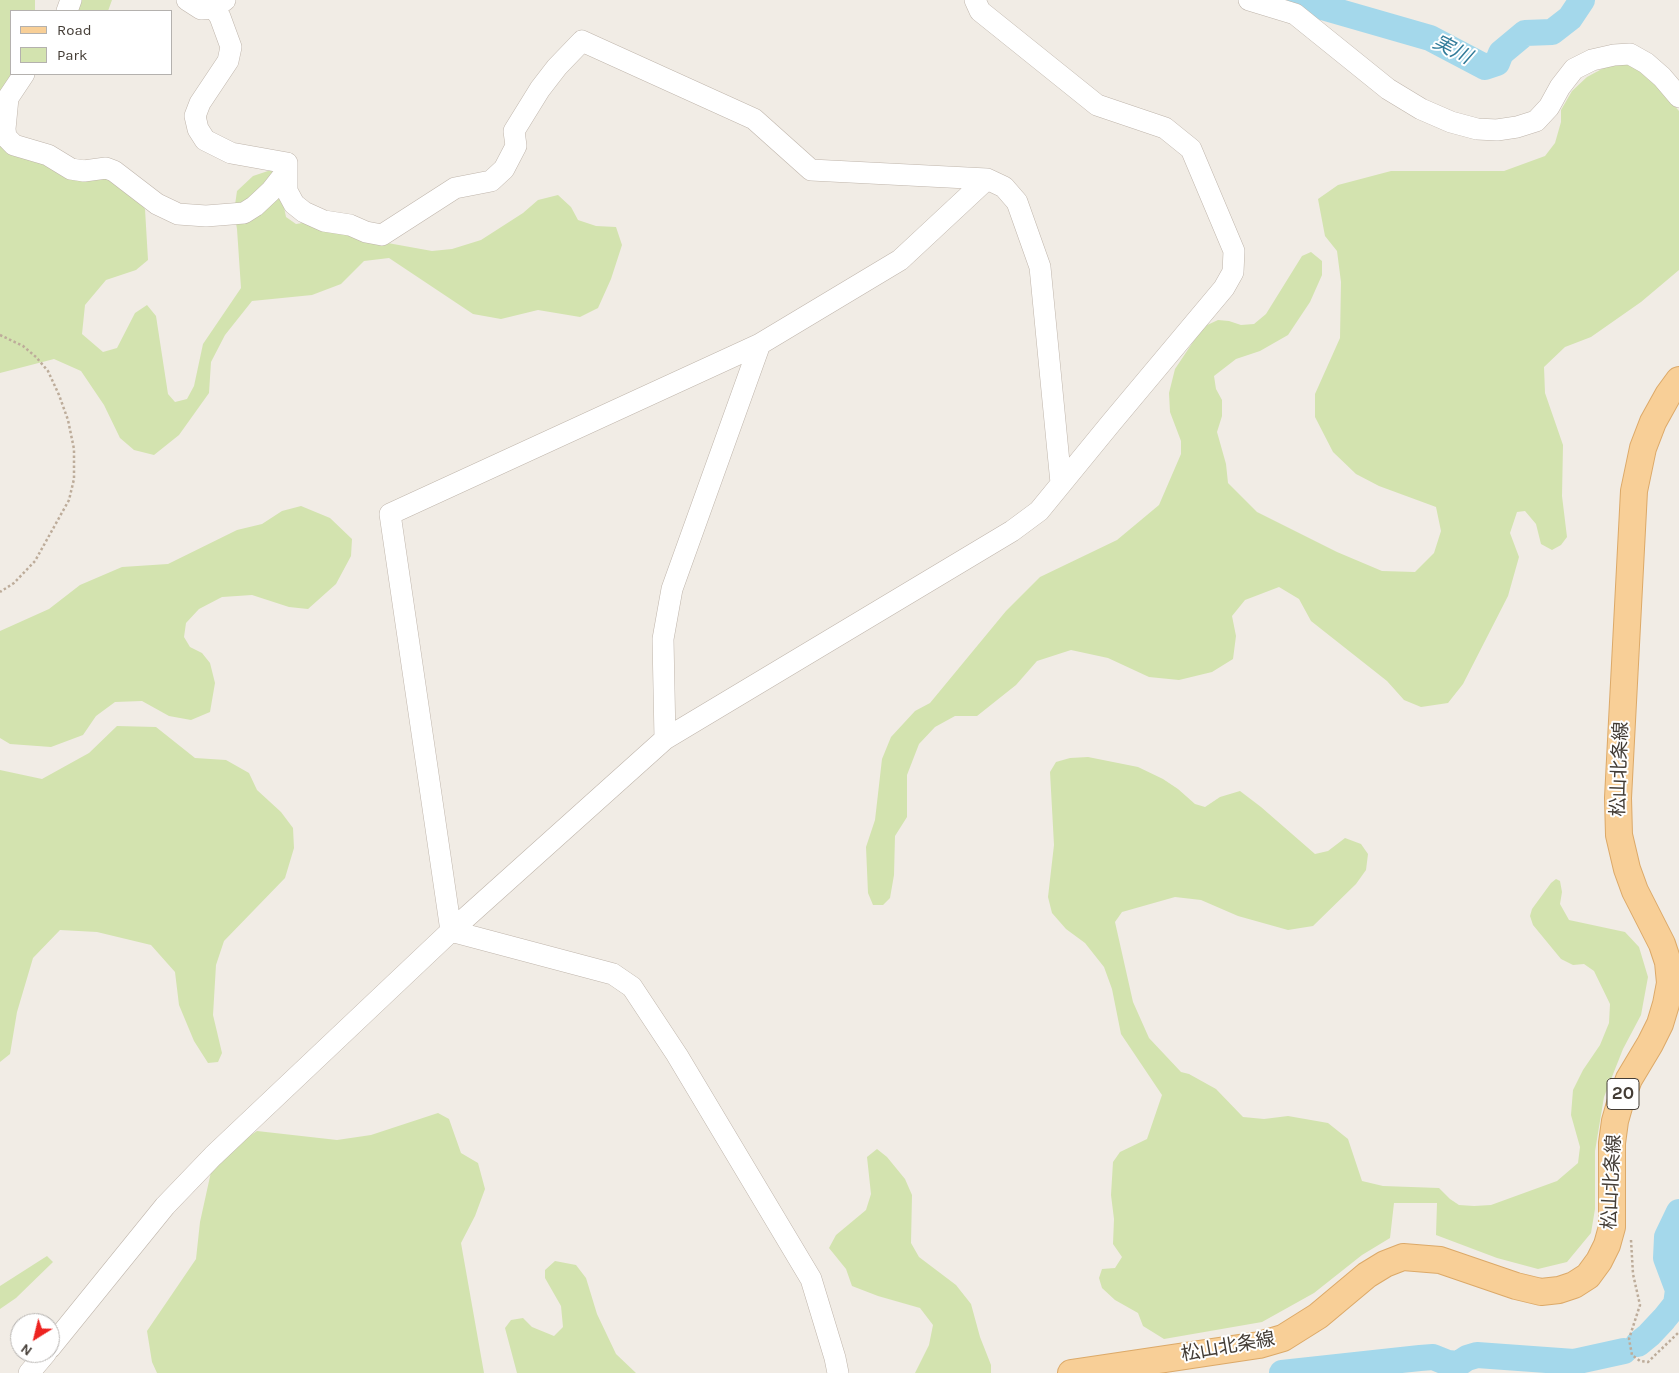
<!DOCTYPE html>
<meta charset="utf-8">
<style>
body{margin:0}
#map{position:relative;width:1679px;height:1373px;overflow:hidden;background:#f1ece5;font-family:Karla,sans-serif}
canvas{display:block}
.legend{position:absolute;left:10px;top:10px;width:162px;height:65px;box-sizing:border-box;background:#fff;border:1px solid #b4b1ae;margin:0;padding:6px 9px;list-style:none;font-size:15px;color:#433c35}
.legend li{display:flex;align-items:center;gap:10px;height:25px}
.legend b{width:25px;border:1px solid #b4b1ae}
.north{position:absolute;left:10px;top:1313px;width:50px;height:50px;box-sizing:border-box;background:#fff;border:1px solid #b4b1ae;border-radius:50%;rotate:216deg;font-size:14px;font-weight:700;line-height:20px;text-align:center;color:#433c35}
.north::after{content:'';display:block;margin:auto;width:18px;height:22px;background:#ed2320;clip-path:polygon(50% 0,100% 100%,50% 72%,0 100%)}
</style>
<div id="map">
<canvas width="1679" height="1373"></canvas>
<ul class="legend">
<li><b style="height:6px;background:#f8cf97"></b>Road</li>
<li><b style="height:14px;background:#d3e3af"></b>Park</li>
</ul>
<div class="north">N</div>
</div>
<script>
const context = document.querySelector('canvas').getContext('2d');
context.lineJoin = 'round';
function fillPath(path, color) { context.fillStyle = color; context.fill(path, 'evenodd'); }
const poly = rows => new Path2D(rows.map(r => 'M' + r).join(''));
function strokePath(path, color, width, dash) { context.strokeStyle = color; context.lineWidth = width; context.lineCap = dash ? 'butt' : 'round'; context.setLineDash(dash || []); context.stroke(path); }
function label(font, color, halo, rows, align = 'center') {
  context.font = font + ' Karla,"Noto Sans JP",sans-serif'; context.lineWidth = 4; context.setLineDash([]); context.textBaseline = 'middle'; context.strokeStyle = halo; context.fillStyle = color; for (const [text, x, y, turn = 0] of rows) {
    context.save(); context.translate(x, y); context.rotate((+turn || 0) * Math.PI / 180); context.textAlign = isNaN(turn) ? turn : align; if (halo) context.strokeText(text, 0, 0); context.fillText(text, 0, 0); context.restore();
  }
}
fillPath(poly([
 [0,0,35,0,35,11,11,11,11,74,16,74,0,125],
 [80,0,112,0,108,11,74,11],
 [1611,64,1632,65,1654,84,1679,111,1679,270,1641,302,1591,337,1565,347,1544,367,1545,393,1563,445,1562,496,1567,537,1561,545,1552,550,1541,544,1536,524,1525,511,1517,512,1510,533,1519,557,1508,596,1463,684,1448,703,1421,707,1404,700,1387,681,1311,621,1299,599,1279,587,1245,600,1232,616,1236,636,1233,659,1212,672,1179,680,1149,677,1108,658,1071,650,1037,661,1016,685,977,716,955,716,935,727,919,744,907,775,907,817,895,836,894,875,890,898,883,905,873,905,868,893,866,847,875,820,882,759,891,737,915,711,930,703,1006,611,1040,577,1117,540,1159,505,1181,454,1181,441,1170,412,1169,393,1175,369,1203,327,1218,320,1229,321,1241,325,1254,324,1266,314,1302,256,1311,252,1322,261,1322,275,1310,302,1288,335,1260,351,1236,359,1214,376,1216,389,1222,400,1222,416,1217,432,1226,464,1228,483,1257,512,1337,552,1382,571,1415,572,1434,553,1441,531,1436,507,1379,486,1356,474,1333,452,1315,417,1315,394,1340,338,1341,282,1337,251,1325,236,1318,199,1338,185,1391,171,1504,171,1545,156,1555,143,1561,122,1561,110,1572,91,1587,77],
 [0,127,18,147,121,180,145,209,148,260,136,270,106,280,85,305,82,334,103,352,117,348,135,313,147,305,156,316,168,394,175,402,187,399,194,386,203,344,241,288,237,229,234,212,237,191,253,176,271,170,279,183,286,217,296,224,309,222,329,231,360,238,432,251,452,249,481,240,523,213,538,200,558,195,571,207,578,220,596,226,616,227,622,245,611,279,598,308,580,317,538,310,501,319,473,314,389,258,364,261,341,284,312,295,252,301,225,335,211,362,209,393,179,435,154,455,134,450,120,438,104,405,81,371,54,359,0,373],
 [301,506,330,518,352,539,351,556,336,584,308,609,289,607,252,595,222,597,199,609,186,623,184,637,190,647,202,653,210,663,215,683,210,712,191,720,169,716,142,701,115,702,96,716,83,735,51,747,10,744,0,738,0,631,49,609,80,585,122,567,168,564,237,530,262,524,282,511],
 [117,726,156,727,195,758,226,760,249,773,257,790,281,812,293,828,294,848,285,878,224,941,216,965,213,1015,222,1053,218,1062,208,1063,194,1041,179,1005,175,972,151,945,97,932,60,930,33,958,17,1012,10,1054,0,1062,0,770,42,779,89,753],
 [1088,757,1138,767,1163,779,1178,789,1195,804,1205,807,1220,797,1240,791,1261,807,1315,854,1328,851,1345,838,1361,844,1368,854,1366,870,1356,884,1313,926,1288,930,1238,916,1201,900,1175,897,1122,912,1115,922,1133,1002,1149,1038,1181,1072,1189,1074,1216,1089,1243,1117,1264,1119,1288,1116,1328,1123,1348,1139,1362,1181,1383,1186,1439,1188,1450,1199,1459,1205,1474,1206,1491,1205,1557,1181,1578,1163,1580,1147,1571,1115,1573,1090,1583,1070,1600,1045,1609,1023,1610,1004,1594,971,1584,964,1573,965,1561,959,1533,925,1530,916,1532,909,1551,883,1556,879,1560,881,1562,892,1560,904,1569,920,1625,932,1639,947,1648,977,1641,1015,1623,1049,1604,1097,1595,1151,1595,1209,1591,1233,1567,1262,1538,1269,1497,1258,1436,1235,1437,1203,1394,1203,1390,1238,1362,1255,1314,1293,1262,1322,1164,1339,1143,1326,1138,1313,1115,1300,1102,1288,1099,1278,1102,1269,1115,1268,1122,1257,1113,1244,1114,1219,1111,1195,1113,1162,1120,1152,1147,1139,1162,1095,1121,1034,1112,989,1104,967,1085,943,1066,929,1052,913,1048,897,1054,845,1050,772,1056,762,1070,758],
 [438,1113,449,1119,461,1153,478,1163,485,1189,475,1216,461,1243,484,1373,157,1373,152,1362,147,1331,196,1259,200,1222,211,1172,226,1152,257,1131,337,1140,371,1135],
 [877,1149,887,1157,905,1179,912,1195,911,1243,919,1257,956,1285,971,1304,980,1337,991,1365,991,1373,915,1373,929,1345,933,1325,920,1308,878,1296,852,1286,846,1269,829,1248,836,1235,866,1210,871,1194,867,1157],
 [47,1256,53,1262,16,1298,0,1309,0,1286],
 [555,1261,576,1265,586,1278,597,1314,616,1354,636,1373,517,1373,505,1328,511,1320,523,1318,532,1327,554,1336,563,1327,561,1306,545,1278,545,1270]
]), '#d3e3af');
strokePath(poly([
 [1298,0,1430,38,1485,67,1497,63,1501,53,1525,33,1552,32,1570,18,1582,0],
 [1638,1344,1649,1335,1664,1319,1676,1304,1678,1290,1666,1258,1667,1237,1679,1212],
 [1282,1373,1420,1358,1433,1357,1448,1363,1458,1364,1467,1358,1477,1355,1574,1362,1624,1351]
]), '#a4d8eb', 26);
const minor = poly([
 [187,0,201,9,214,8,225,0],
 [1249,0,1295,14,1388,89,1421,109,1451,122,1477,129,1497,130,1517,127,1536,121,1549,107,1560,87,1574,69,1592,60,1614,55,1630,54,1646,63,1662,77,1679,97],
 [214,8,220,17,231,47,228,61,200,103,195,116,198,129,205,140,231,153,287,163,287,191,294,204,304,212,324,221,350,225,366,232,382,235,455,188,491,181,504,169,516,146,514,131,540,89,557,67,582,41,754,119,811,170,987,179,1004,187,1017,202,1040,267,1061,483],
 [67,11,71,0],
 [24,74,8,98,5,129,6,137,14,145,48,155,71,169,84,171,106,168,114,171,157,204,178,214,206,216,244,213,255,206,271,191,282,177,287,163],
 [665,739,663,639,672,589,760,344],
 [451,931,390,514,760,344,900,260,987,179],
 [451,931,613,974,632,987,677,1055,811,1279,835,1358,838,1373],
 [50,1348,165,1206,213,1156,451,931,665,739,1012,531,1039,511,1111,423,1224,288,1233,272,1234,251,1191,149,1165,128,1097,105,980,11,975,0],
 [29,1373,46,1353]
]);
const major = poly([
 [1071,1373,1259,1345,1283,1338,1318,1316,1367,1275,1385,1264,1403,1257,1440,1260,1516,1286,1541,1292,1559,1290,1574,1285,1588,1276,1599,1261,1607,1245,1612,1227,1612,1143,1615,1121,1621,1100,1629,1079,1650,1044,1660,1024,1666,1004,1670,983,1668,962,1662,944,1635,891,1627,869,1619,835,1618,798,1634,491,1643,448,1653,422,1668,395,1679,380]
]);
strokePath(minor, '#bfb5ab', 22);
strokePath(major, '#dca968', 28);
strokePath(poly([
 [0,335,23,346,36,357,48,371,59,395,68,420,74,449,74,479,69,500,35,561,14,583,0,592],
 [1631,1240,1633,1274,1640,1305,1629,1339,1632,1355,1640,1361,1648,1362,1679,1332]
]), '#bdac9a', 2.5, [2.5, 2.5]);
strokePath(minor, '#fff', 21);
strokePath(major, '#f8cf97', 26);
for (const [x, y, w] of [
 [1623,1094,32]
]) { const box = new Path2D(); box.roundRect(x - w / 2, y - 15.5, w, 31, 4); context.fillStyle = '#fff'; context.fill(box); strokePath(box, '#433c35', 1); }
label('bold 18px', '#433c35', null, [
 ["20",1623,1094]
]);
label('19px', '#433c35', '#fff', [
 ["松山北条線",1620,769,-88],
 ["松山北条線",1612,1182,-87],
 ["松山北条線",1228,1347,-10]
]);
label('italic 20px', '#317b99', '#fff', [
 ["実川",1452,50,27]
]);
</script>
